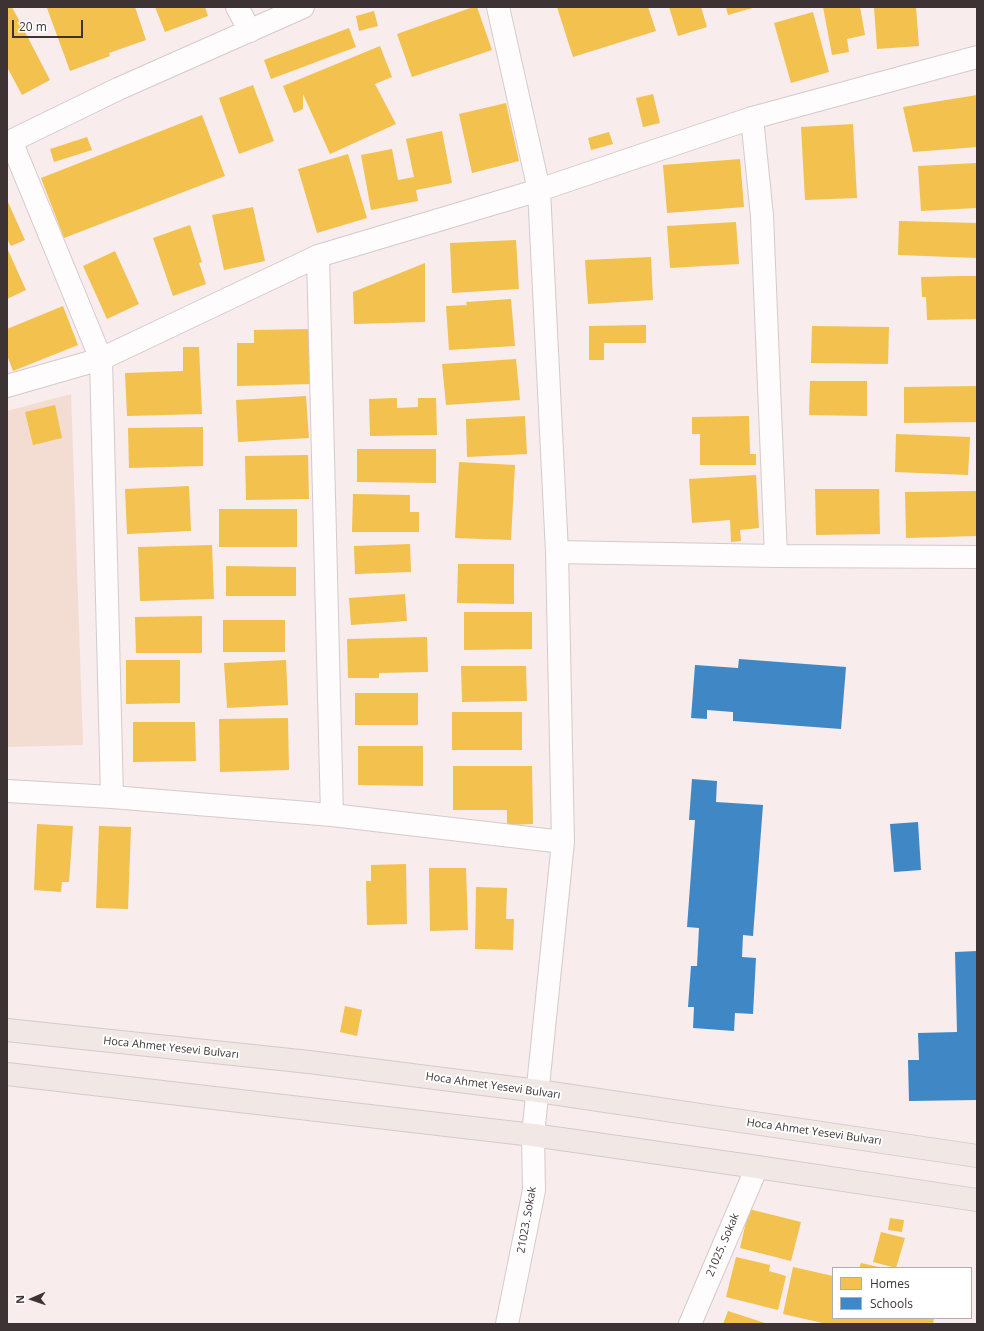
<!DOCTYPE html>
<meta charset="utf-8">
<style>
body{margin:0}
#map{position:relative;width:984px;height:1331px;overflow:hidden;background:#f8eced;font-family:"Open Sans",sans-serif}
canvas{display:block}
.frame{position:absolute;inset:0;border:8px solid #3d3334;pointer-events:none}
.legend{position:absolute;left:832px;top:1267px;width:140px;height:52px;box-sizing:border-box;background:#fff;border:1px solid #b1adae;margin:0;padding:5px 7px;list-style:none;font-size:12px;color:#3d3334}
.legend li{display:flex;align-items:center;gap:8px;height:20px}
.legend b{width:20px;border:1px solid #b1adae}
.north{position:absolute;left:12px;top:1279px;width:40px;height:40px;-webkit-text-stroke:3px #fff;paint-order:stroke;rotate:268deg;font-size:11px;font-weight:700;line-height:16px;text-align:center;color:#3d3334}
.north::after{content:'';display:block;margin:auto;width:14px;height:18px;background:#3d3334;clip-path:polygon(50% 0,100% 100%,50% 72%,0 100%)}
.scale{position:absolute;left:12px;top:20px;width:71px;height:18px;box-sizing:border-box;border:2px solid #3d3334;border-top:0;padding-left:5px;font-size:12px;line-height:14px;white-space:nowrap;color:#3d3334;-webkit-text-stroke:3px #fff;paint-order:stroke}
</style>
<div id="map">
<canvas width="984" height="1331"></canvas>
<div class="frame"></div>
<ul class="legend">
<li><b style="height:11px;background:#f2c14e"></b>Homes</li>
<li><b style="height:11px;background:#3f88c5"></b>Schools</li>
</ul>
<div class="north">N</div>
<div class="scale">20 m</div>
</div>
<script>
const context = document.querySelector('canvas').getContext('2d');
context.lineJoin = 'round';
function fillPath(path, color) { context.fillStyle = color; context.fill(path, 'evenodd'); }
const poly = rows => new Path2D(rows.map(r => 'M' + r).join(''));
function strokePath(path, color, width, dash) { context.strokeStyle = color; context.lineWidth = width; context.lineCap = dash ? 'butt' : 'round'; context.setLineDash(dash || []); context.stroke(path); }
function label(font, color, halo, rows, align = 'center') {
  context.font = font + ' "Open Sans",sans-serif'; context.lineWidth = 4; context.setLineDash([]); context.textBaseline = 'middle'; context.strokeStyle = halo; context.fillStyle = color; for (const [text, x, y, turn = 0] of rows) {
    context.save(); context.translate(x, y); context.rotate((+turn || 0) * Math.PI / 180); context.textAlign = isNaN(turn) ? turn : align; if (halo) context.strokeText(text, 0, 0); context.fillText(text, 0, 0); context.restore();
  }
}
fillPath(poly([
 [71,394,83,745,7,747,7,411]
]), '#f3dcd1');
fillPath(poly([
 [7,7,12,7,50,80,22,95,7,67],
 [49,7,135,7,146,40,109,53,110,56,70,71,47,8],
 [155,7,205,7,208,16,165,32],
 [473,7,477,7,492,50,412,77,397,34],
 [557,7,648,7,656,31,573,57],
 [669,7,701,7,707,27,678,36],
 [726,7,756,7,728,15],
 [823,7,860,7,865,35,847,39,849,52,832,55],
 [874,7,916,7,919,46,877,49],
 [374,11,378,26,359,31,356,16],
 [813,12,829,72,791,83,774,23],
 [349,28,356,47,271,79,264,60],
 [380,46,392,77,375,84,396,124,330,154,303,94,303,109,294,113,283,86],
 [253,85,274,141,239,154,219,98],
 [653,94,660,123,643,127,636,98],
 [977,95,977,147,913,152,903,107],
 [506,103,519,161,472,173,459,114],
 [202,115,225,176,64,238,41,178],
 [853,124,857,198,805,200,801,127],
 [442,131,452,183,416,190,418,201,371,210,361,155,392,149,398,180,414,177,406,139],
 [609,132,613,144,591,150,588,138],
 [87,137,92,150,54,162,50,149],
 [348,154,367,218,317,233,298,169],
 [740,159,744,207,667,213,663,165],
 [977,163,977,208,921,211,918,166],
 [7,200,25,240,11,246,7,239],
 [253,207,265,261,224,270,212,215],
 [899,221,977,223,977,258,898,255],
 [736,222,739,264,670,268,667,226],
 [190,225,202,262,199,263,206,284,173,296,153,238],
 [516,240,519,289,452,293,450,243],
 [7,248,26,290,7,299],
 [115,251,139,304,107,319,83,266],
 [651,257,653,300,588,304,585,260],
 [425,263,425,322,354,324,353,292],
 [960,276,977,276,977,319,927,320,926,297,922,297,921,277],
 [511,299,515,346,449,350,446,306,467,305,466,302],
 [63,306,78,345,13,371,7,355,7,329],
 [646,325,646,343,604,343,604,360,589,360,589,326],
 [812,326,889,327,888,364,811,363],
 [311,329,312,384,237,386,237,343,254,343,254,330],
 [183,347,199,347,202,414,127,416,125,373,183,371],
 [516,359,520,400,446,405,442,364],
 [810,381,867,381,867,416,809,415],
 [977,386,977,422,904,423,904,387],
 [306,396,309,438,238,442,236,400],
 [397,398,397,408,418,407,418,398,436,398,437,435,370,436,369,399],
 [55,405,62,438,33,445,25,412],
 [525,416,527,454,467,457,466,419],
 [749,416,750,454,756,454,756,465,700,465,700,434,692,434,692,417],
 [203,427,203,466,129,468,128,428],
 [896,434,970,437,968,475,895,472],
 [357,449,436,449,436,483,357,482],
 [308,455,309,499,246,500,245,456],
 [459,462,515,465,511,540,455,538],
 [756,475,759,528,740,530,741,541,731,542,730,520,692,523,689,479],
 [189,486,191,531,127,534,125,489],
 [815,489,879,489,880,534,816,535],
 [977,491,977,536,906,538,905,492],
 [353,494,410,495,410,512,419,512,419,532,352,532],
 [219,509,297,509,297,547,219,547],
 [410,544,411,572,355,574,354,546],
 [212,545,214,599,140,601,138,547],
 [458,564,514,564,514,604,457,603],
 [226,566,296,567,296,596,226,596],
 [405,594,407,621,351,625,349,598],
 [464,612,532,612,532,649,464,650],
 [202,616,202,653,136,653,135,617],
 [223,620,285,620,285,652,223,652],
 [427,637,428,672,379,673,379,678,348,678,347,639],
 [126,660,180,660,180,703,126,704],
 [286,660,288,705,227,708,224,663],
 [461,666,526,666,527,701,462,702],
 [355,693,418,693,418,725,355,725],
 [452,712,522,712,522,750,452,750],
 [288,718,289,770,220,772,219,719],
 [133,722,195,722,196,761,133,762],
 [358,746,423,746,423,786,358,785],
 [453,766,532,766,533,824,507,825,507,810,453,810],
 [37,824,73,826,69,882,62,882,61,892,34,890],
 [99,826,131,827,128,909,96,908],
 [406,864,407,924,367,925,366,881,371,881,371,865],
 [429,868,466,868,468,930,430,931],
 [476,887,507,888,506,919,514,919,513,950,475,949],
 [345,1006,362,1010,357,1036,340,1032],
 [749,1209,801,1222,791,1261,740,1248],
 [890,1218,904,1220,902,1232,888,1230],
 [881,1232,905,1238,896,1268,873,1262],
 [736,1257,770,1265,769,1271,786,1276,778,1310,726,1297],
 [861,1263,879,1267,879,1268,859,1268],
 [793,1267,833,1276,833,1318,934,1318,933,1324,827,1324,783,1314],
 [728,1311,768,1324,723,1324]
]), '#f2c14e');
fillPath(poly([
 [739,659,846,667,841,729,733,721,733,712,707,710,707,719,691,718,695,665,738,668],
 [692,779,717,781,716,802,763,805,753,936,743,935,742,957,756,958,753,1014,735,1013,734,1031,693,1028,694,1007,688,1007,691,966,697,966,699,928,687,927,695,820,689,820],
 [918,822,921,870,894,872,890,824],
 [977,951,977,1100,909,1101,908,1060,919,1060,918,1033,957,1032,955,952]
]), '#3f88c5');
const minor = poly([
 [237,7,250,31],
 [498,7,539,190,557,552,563,842,533,1135,534,1190,507,1324],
 [752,118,762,216,776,556],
 [11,141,101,359,112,797],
 [7,143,118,89,303,7],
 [318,256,332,815],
 [7,386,101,359,318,256,539,190,752,118,977,57],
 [557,552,776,556,977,557],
 [7,791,112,797,332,815,563,842],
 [690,1324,757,1167]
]);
const major = poly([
 [7,1030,309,1062,538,1091,977,1156],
 [7,1074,533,1135,757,1167,977,1200]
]);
strokePath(minor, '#d4cacb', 24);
strokePath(major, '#d2cbcc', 24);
strokePath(minor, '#fefcfc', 22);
strokePath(major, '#f1e8e6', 22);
label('11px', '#3d3334', '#fff', [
 ["Hoca Ahmet Yesevi Bulvarı",171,1048,6],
 ["Hoca Ahmet Yesevi Bulvarı",493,1086,8],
 ["Hoca Ahmet Yesevi Bulvarı",814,1132,8],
 ["21023. Sokak",527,1220,-80],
 ["21025. Sokak",723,1245,-67]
]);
</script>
